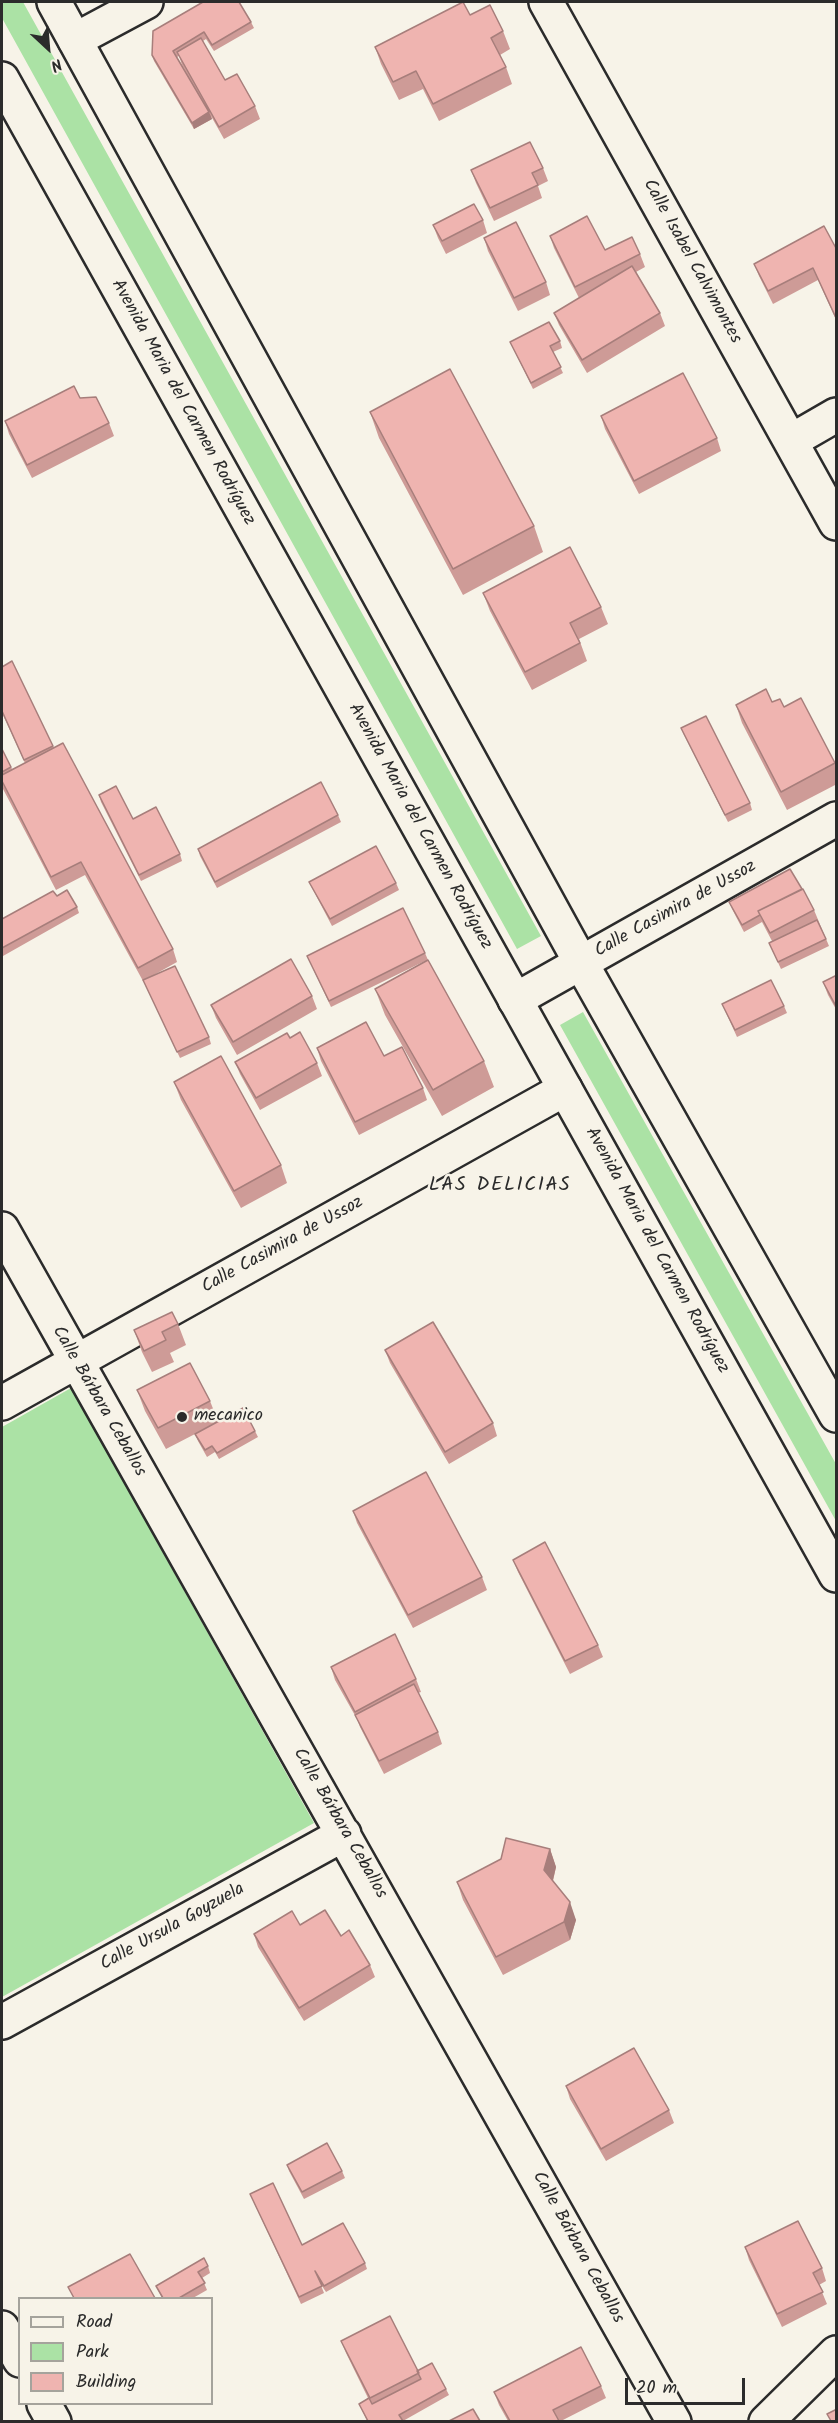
<!DOCTYPE html>
<meta charset="utf-8">
<style>
body{margin:0}
#map{position:relative;width:838px;height:2423px;overflow:hidden;background:#f7f3e8;font-family:Kalam,sans-serif}
canvas{display:block}
.frame{position:absolute;inset:0;border:3px solid #2b2b2b;pointer-events:none}
.legend{position:absolute;left:18px;top:2297px;width:195px;height:108px;box-sizing:border-box;background:#f7f3e8;border:2px solid #a5a39c;margin:0;padding:8px 10px;list-style:none;font-size:18px;color:#2b2b2b}
.legend li{display:flex;align-items:center;gap:12px;height:30px}
.legend b{width:30px;border:2px solid #a5a39c}
.north{position:absolute;left:18px;top:18px;width:60px;height:60px;-webkit-text-stroke:4px #f7f3e8;paint-order:stroke;rotate:154deg;font-size:16px;font-weight:700;line-height:24px;text-align:center;color:#2b2b2b}
.north::after{content:'';display:block;margin:auto;width:21px;height:27px;background:#2b2b2b;clip-path:polygon(50% 0,100% 100%,50% 72%,0 100%)}
.scale{position:absolute;left:625px;top:2378px;width:120px;height:27px;box-sizing:border-box;border:3px solid #2b2b2b;border-top:0;padding-left:8px;font-size:18px;line-height:21px;white-space:nowrap;color:#2b2b2b;-webkit-text-stroke:4px #f7f3e8;paint-order:stroke}
</style>
<div id="map">
<canvas width="838" height="2423"></canvas>
<div class="frame"></div>
<ul class="legend">
<li><b style="height:8px;background:#f7f3e8"></b>Road</li>
<li><b style="height:16px;background:#abe2a5"></b>Park</li>
<li><b style="height:16px;background:#efb4b0"></b>Building</li>
</ul>
<div class="north">N</div>
<div class="scale">20 m</div>
</div>
<script>
const context = document.querySelector('canvas').getContext('2d');
context.lineJoin = 'round';
function fillPath(path, color) { context.fillStyle = color; context.fill(path, 'evenodd'); }
const poly = rows => new Path2D(rows.map(r => 'M' + r).join(''));
function strokePath(path, color, width, dash) { context.strokeStyle = color; context.lineWidth = width; context.lineCap = dash ? 'butt' : 'round'; context.setLineDash(dash || []); context.stroke(path); }
function label(font, color, halo, rows, align = 'center') {
  context.font = font + ' Kalam,sans-serif'; context.lineWidth = 5; context.setLineDash([]); context.textBaseline = 'middle'; context.strokeStyle = halo; context.fillStyle = color; for (const [text, x, y, turn = 0] of rows) {
    context.save(); context.translate(x, y); context.rotate((+turn || 0) * Math.PI / 180); context.textAlign = isNaN(turn) ? turn : align; if (halo) context.strokeText(text, 0, 0); context.fillText(text, 0, 0); context.restore();
  }
}
fillPath(poly([
 [2,2,23,2,541,936,517,949,2,18],
 [583,1012,836,1464,836,1521,560,1025],
 [71,1388,314,1823,2,1997,2,1427]
]), '#abe2a5');
const street = poly([
 [546,2,836,523],
 [75,40,146,2],
 [791,441,836,415],
 [515,1000,836,819],
 [2,1229,674,2422],
 [2,1403,565,1089],
 [2,2022,344,1834],
 [2,2328,20,2360],
 [44,2404,54,2422],
 [766,2422,836,2353]
]);
const secondary = poly([
 [54,2,581,963,836,1415],
 [2,79,836,1575]
]);
strokePath(street, '#2b2b2b', 38);
strokePath(secondary, '#2b2b2b', 38);
strokePath(street, '#f7f3e8', 33);
strokePath(secondary, '#f7f3e8', 33);
fillPath(poly([
 [470,15,503,31,510,49,500,55,506,67,512,84,439,121,423,89,399,100,381,64,375,47],
 [251,22,254,28,214,51,206,39,203,41,225,80,255,106,260,119,224,139,211,116,212,119,194,129,154,61,152,55,153,31],
 [179,56,182,65,193,84,177,57],
 [543,168,548,181,538,186,542,198,494,221,476,183,471,170],
 [483,220,487,233,446,254,438,238,433,225],
 [550,236,605,250,640,254,645,267,636,272,660,313,665,326,587,373,559,325,554,313,579,298,554,248],
 [484,238,546,282,550,295,518,311,488,251],
 [837,250,837,322,818,280,773,304,759,276,754,264],
 [560,341,562,348,553,352,563,373,533,389,510,342],
 [80,398,109,423,114,436,32,478,9,434,5,421],
 [370,412,534,526,543,552,463,595,379,438],
 [601,416,717,438,721,451,639,494,605,429],
 [483,593,601,607,608,624,579,639,587,661,532,690,490,611],
 [2,667,53,746,173,949,177,962,143,981,85,875,56,890,3,789,2,784,2,749,12,769,25,763,2,713],
 [772,702,784,707,835,763,837,766,837,784,787,810,742,723,736,705],
 [681,728,750,803,752,810,728,822,684,735],
 [99,795,133,819,180,854,182,861,141,881,101,802],
 [338,815,341,822,217,888,200,856,198,849],
 [309,882,396,883,399,890,332,926,312,888],
 [57,896,77,907,79,913,3,956,2,954,2,919],
 [729,902,814,910,829,946,781,969,769,943,772,941,762,922,744,932,732,909],
 [425,953,428,960,484,1061,494,1087,442,1116,385,1015,375,989,425,961,331,1007,307,956],
 [837,975,837,1011,828,995,823,982],
 [143,980,209,1037,211,1044,180,1058],
 [312,996,317,1009,237,1055,216,1018,211,1005],
 [722,1004,784,1006,787,1013,737,1037],
 [290,1038,317,1063,322,1076,260,1110,240,1074,235,1062],
 [317,1048,423,1088,427,1100,359,1135,321,1061],
 [174,1082,281,1165,287,1183,241,1208,181,1100],
 [178,1324,186,1345,170,1353,174,1362,152,1372,142,1352,134,1330],
 [385,1350,493,1423,497,1436,449,1464,390,1363],
 [137,1390,210,1401,218,1421,255,1431,258,1437,219,1459,215,1452,207,1457,198,1441,195,1434,166,1449,145,1411],
 [353,1511,482,1577,487,1590,413,1628,357,1523],
 [513,1560,598,1645,603,1657,570,1674,518,1572],
 [331,1667,416,1679,421,1692,418,1693,438,1732,442,1744,384,1774,360,1727,357,1719,335,1680],
 [550,1849,556,1867,553,1881,576,1920,570,1940,503,1975,463,1900,457,1882],
 [254,1934,341,1936,370,1965,375,1977,304,2021,258,1947],
 [566,2086,669,2110,674,2123,606,2161,570,2099],
 [287,2165,342,2171,345,2178,304,2199,289,2171],
 [250,2194,302,2245,365,2263,367,2269,326,2292,320,2283,324,2293,301,2304],
 [745,2247,822,2268,826,2281,819,2285,827,2304,782,2327,749,2260],
 [208,2266,210,2273,202,2278,207,2290,193,2298,162,2298,156,2286],
 [341,2341,417,2371,446,2389,449,2395,403,2421,367,2421,359,2404,368,2398,346,2353],
 [601,2386,606,2398,561,2421,508,2421,499,2405,494,2392]
]), '#ce9b97');
fillPath(poly([
 [209,112,212,119,194,129,192,123],
 [550,1849,556,1867,551,1888,544,1870],
 [570,1902,576,1920,570,1940,564,1922]
]), '#a77e7b');
const building = poly([
 [203,2,239,2,251,22,212,45,204,32,173,51,209,112,192,123,152,55,153,31,203,2],
 [463,2,470,15,490,5,503,31,491,38,506,67,433,104,416,71,393,82,375,47,463,2],
 [201,38,225,80,237,74,255,106,219,127,177,52,201,38],
 [530,142,543,168,532,173,538,185,490,208,471,170,530,142],
 [474,204,483,220,442,241,433,225,474,204],
 [587,216,605,250,632,237,640,254,575,287,550,236,587,216],
 [516,222,546,282,514,298,484,238,516,222],
 [824,226,837,250,837,320,813,268,768,291,754,264,824,226],
 [632,266,660,313,582,360,554,313,632,266],
 [549,322,560,341,550,346,561,367,531,383,510,342,549,322],
 [450,369,534,526,453,569,370,412,450,369],
 [683,373,717,438,634,481,601,416,683,373],
 [74,386,80,398,96,397,109,423,27,465,5,421,74,386],
 [570,547,601,607,570,623,580,643,525,672,483,593,570,547],
 [12,661,53,746,24,760,2,711,2,667,12,661],
 [766,689,772,702,780,699,784,707,801,698,835,763,781,792,736,705,766,689],
 [706,716,750,803,725,815,681,728,706,716],
 [63,743,173,949,138,968,81,862,51,877,2,781,2,775,63,743],
 [2,749,11,767,2,772,2,749],
 [321,782,338,815,215,882,198,849,321,782],
 [116,786,133,819,156,807,180,854,139,875,99,795,116,786],
 [376,846,396,883,330,919,309,882,376,846],
 [790,869,802,889,758,911,760,915,742,925,729,902,790,869],
 [803,889,814,910,770,933,758,911,803,889],
 [67,890,77,907,2,948,2,919,53,891,57,896,67,890],
 [403,908,425,953,329,1001,307,956,403,908],
 [817,920,826,939,778,962,769,943,817,920],
 [291,959,312,996,233,1042,211,1005,291,959],
 [428,960,484,1061,433,1090,375,989,428,960],
 [175,966,209,1037,177,1052,143,980,175,966],
 [837,975,837,1008,823,982,837,975],
 [771,980,784,1006,735,1030,722,1004,771,980],
 [366,1022,384,1056,402,1047,423,1088,355,1122,317,1048,366,1022],
 [300,1032,317,1063,256,1098,235,1062,287,1033,290,1038,300,1032],
 [221,1056,281,1165,234,1191,174,1082,221,1056],
 [172,1312,178,1324,162,1332,166,1340,144,1351,134,1330,172,1312],
 [433,1322,493,1423,445,1452,385,1350,433,1322],
 [190,1363,210,1401,158,1428,137,1390,190,1363],
 [243,1408,255,1431,217,1453,212,1446,205,1450,195,1434,243,1408],
 [426,1472,482,1577,408,1615,353,1511,426,1472],
 [545,1542,598,1645,565,1661,513,1560,545,1542],
 [395,1634,416,1679,355,1712,331,1667,395,1634],
 [414,1684,438,1732,379,1761,355,1715,414,1684],
 [506,1838,550,1849,544,1870,570,1902,564,1922,496,1957,457,1882,501,1859,506,1838],
 [325,1910,341,1936,349,1930,370,1965,299,2008,254,1934,292,1911,300,1925,325,1910],
 [634,2048,669,2110,601,2149,566,2086,634,2048],
 [327,2143,342,2171,302,2192,287,2165,327,2143],
 [273,2183,302,2245,343,2223,365,2263,324,2286,315,2271,322,2286,299,2297,250,2194,273,2183],
 [798,2221,822,2268,813,2273,823,2292,777,2314,745,2247,798,2221],
 [130,2254,155,2298,74,2298,68,2287,130,2254],
 [204,2258,208,2266,198,2272,205,2283,179,2298,163,2298,156,2286,204,2258],
 [390,2316,419,2373,370,2398,341,2341,390,2316],
 [581,2347,601,2386,553,2410,559,2421,510,2421,494,2392,581,2347],
 [432,2363,446,2389,399,2415,403,2421,368,2421,359,2404,369,2398,372,2404,421,2379,417,2371,432,2363],
 [473,2409,480,2421,449,2421,473,2409],
 [837,2409,837,2421,831,2421,827,2414,837,2409]
]);
fillPath(building, '#efb4b0');
strokePath(building, '#a77e7b', 1.5);
for (const [x, y, r, color] of [
 [182,1417,6,"#2b2b2b"]
]) { const dot = new Path2D(); dot.arc(x, y, r, 0, 2 * Math.PI); context.fillStyle = color; context.fill(dot); strokePath(dot, '#f7f3e8', 2); }
label('18px', '#2b2b2b', '#f7f3e8', [
 ["Calle Isabel Calvimontes",691,262,61],
 ["Avenida Maria del Carmen Rodríguez",182,403,61],
 ["Avenida Maria del Carmen Rodríguez",419,827,61],
 ["Calle Casimira de Ussoz",676,910,-29],
 ["Calle Casimira de Ussoz",283,1246,-29],
 ["Avenida Maria del Carmen Rodríguez",656,1251,61],
 ["Calle Bárbara Ceballos",98,1402,60],
 ["Calle Bárbara Ceballos",339,1824,60],
 ["Calle Ursula Goyzuela",173,1928,-29],
 ["Calle Bárbara Ceballos",577,2248,61]
]);
label('18px', '#2b2b2b', '#f7f3e8', [
 ["mecanico",194,1417]
], 'left');
context.letterSpacing = '1.5px';
label('20px', '#2b2b2b', '#f7f3e8', [
 ["LAS DELICIAS",500,1187]
]);
context.letterSpacing = '0px';
</script>
